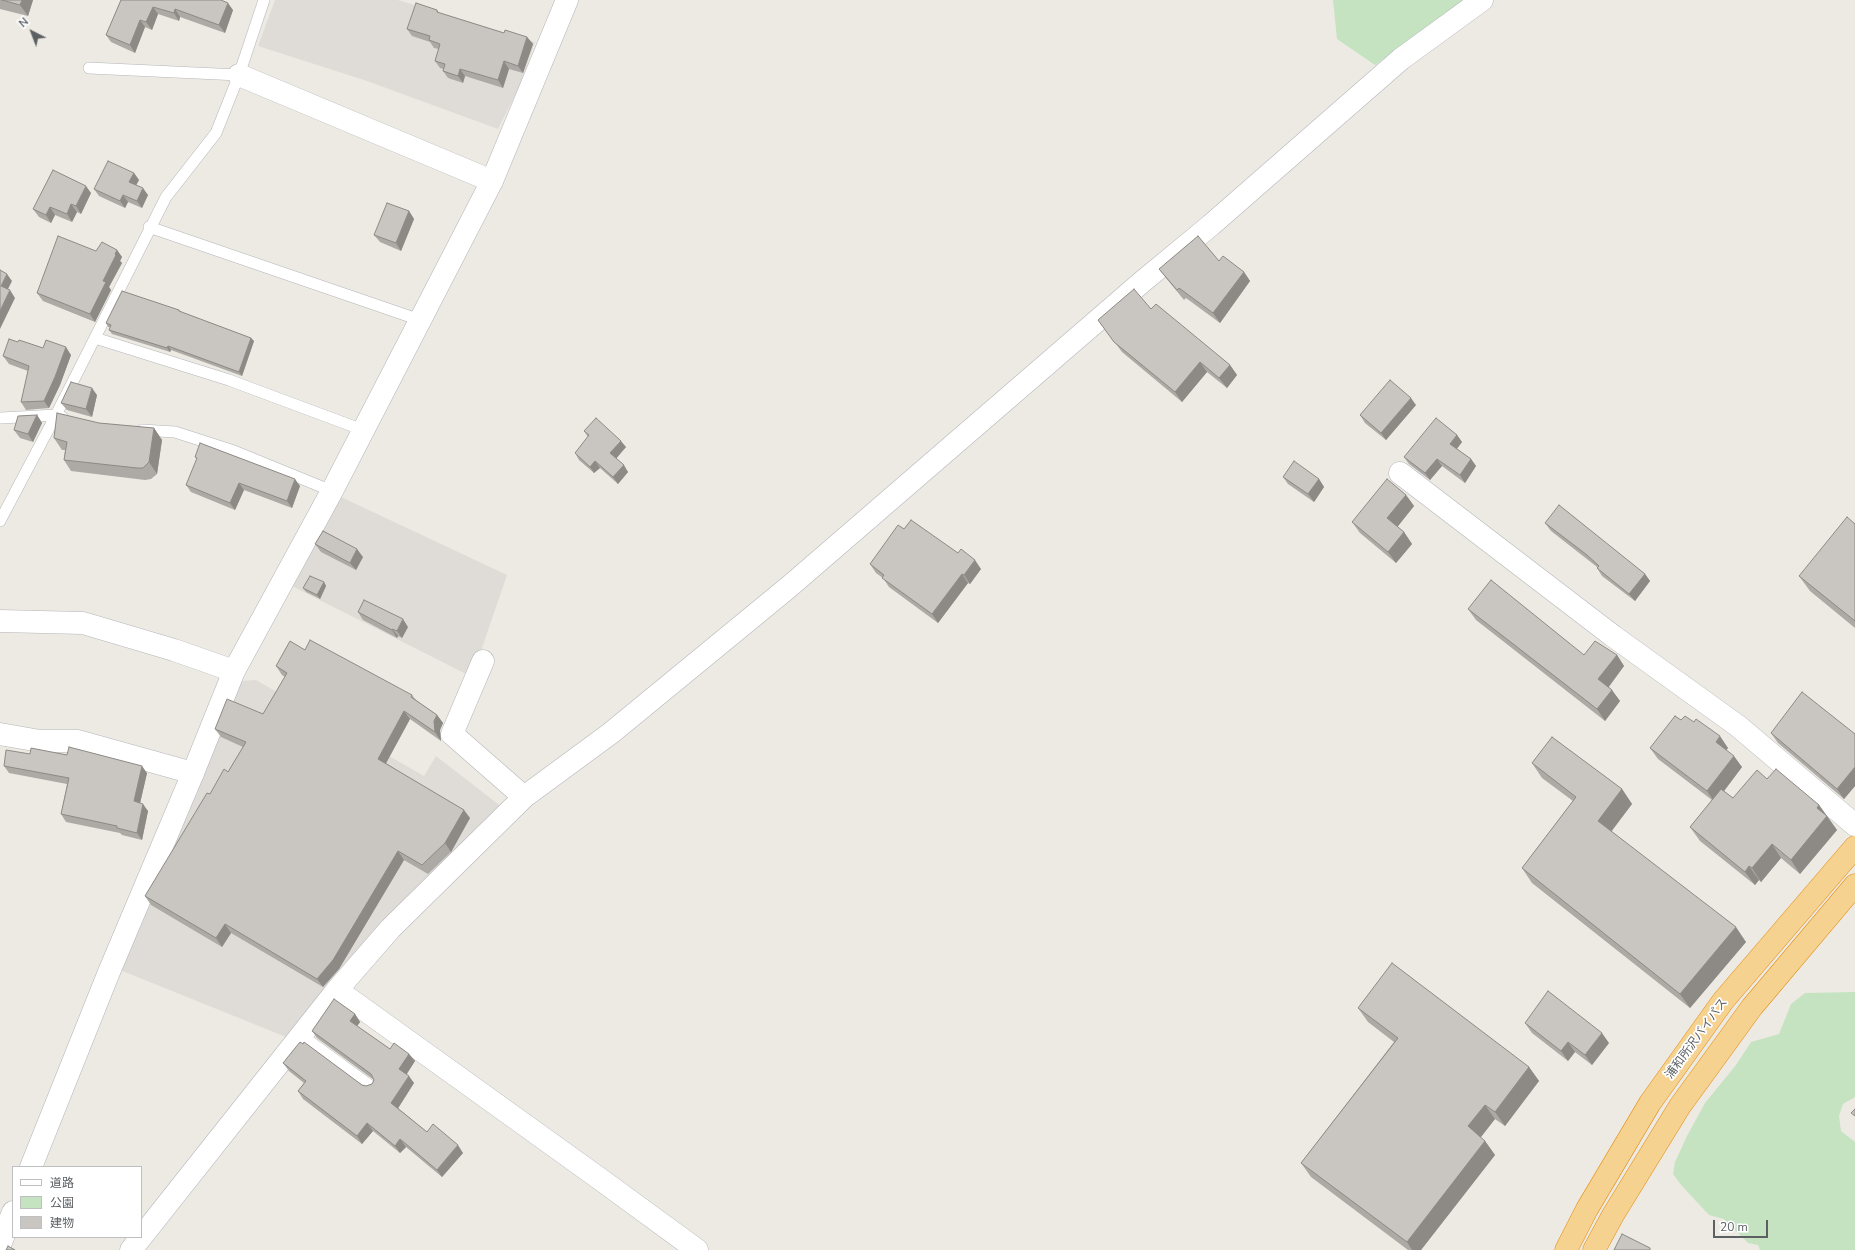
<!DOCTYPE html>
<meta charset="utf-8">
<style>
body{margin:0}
#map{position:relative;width:1855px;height:1250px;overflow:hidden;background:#edeae3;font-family:"Nunito Sans","Noto Sans JP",sans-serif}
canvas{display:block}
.legend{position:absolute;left:12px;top:1166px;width:130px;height:72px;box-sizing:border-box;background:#fff;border:1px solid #bebfc1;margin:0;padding:5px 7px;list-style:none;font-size:12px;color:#5c6063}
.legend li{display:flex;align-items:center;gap:8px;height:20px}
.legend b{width:20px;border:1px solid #bebfc1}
.north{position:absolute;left:12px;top:12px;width:40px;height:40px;-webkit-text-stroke:3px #fff;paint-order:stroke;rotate:318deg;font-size:11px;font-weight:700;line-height:16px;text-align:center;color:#5c6063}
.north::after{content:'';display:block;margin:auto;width:14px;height:18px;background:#5c6063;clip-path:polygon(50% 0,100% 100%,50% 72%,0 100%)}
.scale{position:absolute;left:1713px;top:1220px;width:55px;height:18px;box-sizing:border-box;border:2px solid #5c6063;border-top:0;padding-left:5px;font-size:12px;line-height:14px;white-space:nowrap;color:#5c6063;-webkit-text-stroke:3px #fff;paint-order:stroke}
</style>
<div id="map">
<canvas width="1855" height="1250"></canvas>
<ul class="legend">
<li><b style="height:5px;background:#fff"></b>道路</li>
<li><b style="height:11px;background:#c5e3c1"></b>公園</li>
<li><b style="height:11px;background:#c9c5c0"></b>建物</li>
</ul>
<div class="north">N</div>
<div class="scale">20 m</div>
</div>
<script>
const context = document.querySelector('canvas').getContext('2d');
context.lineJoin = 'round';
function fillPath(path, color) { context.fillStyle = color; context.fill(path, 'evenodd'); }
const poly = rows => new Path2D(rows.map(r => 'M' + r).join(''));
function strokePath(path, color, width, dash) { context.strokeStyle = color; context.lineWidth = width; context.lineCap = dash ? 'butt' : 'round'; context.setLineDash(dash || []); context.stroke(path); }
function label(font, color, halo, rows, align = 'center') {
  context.font = font + ' "Nunito Sans","Noto Sans JP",sans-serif'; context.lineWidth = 3.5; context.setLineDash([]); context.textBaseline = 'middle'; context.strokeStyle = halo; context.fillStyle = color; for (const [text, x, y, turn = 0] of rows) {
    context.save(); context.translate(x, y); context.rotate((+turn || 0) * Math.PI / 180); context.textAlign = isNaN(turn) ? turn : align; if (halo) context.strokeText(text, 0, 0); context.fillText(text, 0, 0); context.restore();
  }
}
fillPath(poly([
 [275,0,398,0,535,42,520,85,498,129,367,81,258,46],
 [339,496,507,575,472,677,290,585],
 [256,680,424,776,436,756,502,807,291,1039,120,970,241,681]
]), '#dfdcd8');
fillPath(poly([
 [1333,0,1465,0,1375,65,1337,39],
 [1855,992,1855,1097,1843,1104,1839,1116,1841,1131,1855,1142,1855,1250,1760,1250,1758,1245,1748,1243,1724,1219,1709,1215,1682,1186,1673,1174,1675,1162,1687,1136,1705,1103,1736,1065,1751,1042,1779,1034,1791,1004,1805,993]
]), '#c5e3c1');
const lane = poly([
 [89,68,239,75],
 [149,227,420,320],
 [95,338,229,380,363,430],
 [1,418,56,415,62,417],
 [142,430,175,432,234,451,332,491],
 [0,521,56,415,166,197,216,133,239,75,264,0],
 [301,1035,372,1087]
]);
const street = poly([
 [239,75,492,181],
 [1400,473,1613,636,1738,726,1855,825],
 [0,621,83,623,174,650,234,671],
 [483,661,452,734,524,797],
 [0,734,40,741,78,741,193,773],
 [337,990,600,1179,697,1250],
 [131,1250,337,990,390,929,524,797,611,733,790,586,1142,282,1211,225,1401,59,1482,0]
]);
const secondary = poly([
 [31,1167,109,972,193,773,234,671,332,491,492,181,567,0],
 [0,1245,13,1212]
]);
const highway = poly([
 [1566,1250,1587,1209,1650,1103,1723,1001,1855,847],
 [1594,1250,1613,1215,1680,1106,1752,1007,1855,885]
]);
strokePath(lane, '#b4b6ba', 12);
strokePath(street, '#b4b6ba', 23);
strokePath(secondary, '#b0b4b8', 23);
strokePath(highway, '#e38b0e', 23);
strokePath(lane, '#fff', 11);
strokePath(street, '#fff', 22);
strokePath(secondary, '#fff', 22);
strokePath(highway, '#f6d291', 22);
fillPath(poly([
 [0,0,33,0,28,16,0,9],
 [121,0,233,10,225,33,180,17,179,21,158,14,152,30,145,27,135,53,111,42,106,35],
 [437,10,439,13,504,33,527,37,533,44,523,73,509,69,503,88,465,76,463,83,448,78,443,71,443,69,440,68,435,61,439,49,434,48,430,42,412,36,407,29],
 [134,173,139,180,136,185,148,195,142,208,128,202,125,208,99,196,94,189],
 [91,193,81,214,77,212,72,222,55,215,51,223,39,217,33,209],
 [409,211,414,219,401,251,380,242,374,235],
 [117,250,122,257,120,261,122,263,109,287,111,290,95,322,43,301,37,293,96,251],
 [1219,261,1244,272,1250,281,1220,323,1186,298,1184,300,1166,278,1159,269],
 [1151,309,1230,365,1237,375,1227,388,1207,372,1182,402,1122,352,1098,320],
 [179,310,181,312,251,338,254,341,242,376,171,350,170,352,112,334,109,330,110,327,108,327,106,323],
 [18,342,71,355,60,385,49,408,26,410,21,402,28,371,9,364,3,356],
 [97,395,92,417,67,410,61,403],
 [1416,405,1386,440,1365,423,1360,415],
 [37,415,42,423,33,442,20,438,14,430],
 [99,423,154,428,162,440,157,474,151,479,145,480,71,471,64,460,65,450,62,450,54,438],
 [584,431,626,447,616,458,628,472,618,484,600,468,594,473,579,460,575,453,588,437],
 [1457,435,1462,442,1457,449,1471,459,1476,466,1465,483,1442,466,1430,480,1409,464,1404,457],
 [195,457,300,486,292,508,244,490,235,510,191,492,186,485,197,459],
 [1283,477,1319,479,1324,487,1314,502,1288,484],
 [1406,495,1414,506,1397,527,1404,532,1412,544,1396,563,1360,533,1352,522],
 [1545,523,1645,574,1650,581,1635,601,1602,576,1597,568,1597,567,1592,563,1551,531],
 [1855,524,1855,628,1810,591,1799,576],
 [904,529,981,569,970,584,968,583,938,623,889,587,883,578,876,573,870,564],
 [315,544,363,557,356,570,321,552],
 [324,582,326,586,320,599,306,592,303,588],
 [1468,609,1584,655,1617,655,1624,666,1609,687,1620,701,1605,721,1476,620],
 [358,612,408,627,402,638,398,636,397,638,363,620],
 [305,650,412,695,416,700,437,715,443,723,440,730,441,741,410,719,386,763,470,818,451,852,428,874,404,860,339,969,323,987,231,933,222,947,151,905,145,896,210,794,228,772,243,747,221,737,215,729,263,714,285,677,282,675,276,666],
 [1681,720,1728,748,1726,750,1742,767,1724,791,1733,798,1767,779,1819,805,1837,830,1800,874,1781,858,1761,882,1759,880,1755,885,1700,841,1690,827,1712,800,1658,759,1650,748],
 [1771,733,1855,734,1855,786,1844,799,1778,743],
 [1532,763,1622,789,1632,804,1611,831,1746,942,1690,1008,1532,883,1522,868,1573,801,1542,778],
 [4,766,147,773,140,803,148,811,142,840,122,835,120,833,66,822,61,814,67,784,9,773],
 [1358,1008,1529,1067,1539,1081,1505,1126,1495,1119,1480,1137,1485,1141,1495,1155,1421,1250,1408,1250,1311,1177,1301,1163,1394,1042,1368,1022],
 [355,1014,360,1022,357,1026,390,1049,409,1054,415,1061,406,1074,414,1083,398,1108,427,1132,463,1153,442,1177,406,1147,400,1153,373,1131,362,1144,303,1099,298,1091,304,1083,289,1071,283,1063,366,1086,372,1084,374,1080,317,1038,312,1031],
 [1525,1023,1609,1043,1592,1065,1575,1052,1568,1061,1532,1033]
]), '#ada9a5');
fillPath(poly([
 [22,0,33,0,28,16,20,5],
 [228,3,233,10,225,33,219,25],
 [153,7,158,14,152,30,146,22],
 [175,9,180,17,179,21,174,13],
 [140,20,145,27,135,53,130,45],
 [527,37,533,44,523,73,518,66],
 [504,61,509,69,503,88,498,80],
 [460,69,465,76,463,83,458,76],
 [134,173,139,180,134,189,129,182],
 [86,186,91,193,81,214,76,206],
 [143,188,148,195,142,208,137,201],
 [123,195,128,202,125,208,120,201],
 [71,204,77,212,72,222,67,214],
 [50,207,55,215,51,223,46,215],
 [409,211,414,219,401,251,396,243],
 [117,250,122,257,120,261,122,263,109,287,111,290,95,322,90,314,103,281],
 [1244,272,1250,281,1220,323,1213,313],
 [7,274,12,281,6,293,1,286],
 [10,290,15,298,0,329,0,311],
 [251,338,254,341,242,376,239,372],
 [168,346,171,350,170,352,167,348],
 [66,347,71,355,60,385,49,408,44,401],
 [1200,362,1207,372,1182,402,1175,392],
 [1230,365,1237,375,1227,388,1219,378],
 [92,388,97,395,92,417,86,409],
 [1411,398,1416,405,1386,440,1381,433],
 [37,415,42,423,33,442,28,434],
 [154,428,162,440,157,474,149,462],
 [1457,435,1462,442,1455,451,1450,444],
 [621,441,626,447,615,460,610,453],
 [1437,459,1442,466,1430,480,1425,473],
 [1471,459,1476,466,1465,483,1460,475],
 [595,461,600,468,594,473,590,467],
 [624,465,628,472,618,484,613,477],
 [295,479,300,486,292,508,287,501],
 [1319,479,1324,487,1314,502,1308,494],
 [239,483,244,490,235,510,230,503],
 [1406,495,1414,506,1395,530,1387,518],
 [1404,532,1412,544,1396,563,1388,552],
 [357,549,363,557,356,570,350,563],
 [975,560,981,569,970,584,964,575],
 [962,574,968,583,938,623,932,614],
 [1645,574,1650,581,1635,601,1629,594],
 [324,582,326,586,320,599,317,595],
 [403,619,408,627,402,638,397,631],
 [392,629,398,636,397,638,392,630],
 [1617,655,1624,666,1606,690,1598,679],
 [1612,690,1620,701,1605,721,1597,709],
 [404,711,410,719,384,767,378,759],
 [437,715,443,723,440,730,441,741,435,732,434,721],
 [1720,736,1728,748,1724,753,1716,742],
 [1734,756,1742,767,1715,803,1707,791],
 [142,766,147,773,139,808,134,801],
 [1855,767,1855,786,1844,799,1837,789],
 [1622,789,1632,804,1608,836,1598,821],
 [143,804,148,811,142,840,137,833],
 [1819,805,1837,830,1800,874,1791,860,1817,808],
 [464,810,470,818,451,852,445,843],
 [1772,844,1781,858,1761,882,1752,868],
 [398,851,404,860,339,969,323,987,317,979],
 [1749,866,1759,880,1755,885,1745,872],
 [225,924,231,933,222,947,216,938],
 [1736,927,1746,942,1690,1008,1680,994],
 [355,1014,360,1022,355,1029,350,1021],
 [1602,1033,1609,1043,1592,1065,1585,1055],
 [1568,1042,1575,1052,1568,1061,1561,1051],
 [409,1054,415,1061,405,1077,399,1069],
 [1529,1067,1539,1081,1505,1126,1495,1112],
 [409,1076,414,1083,397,1110,391,1103],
 [1485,1105,1495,1119,1478,1141,1468,1126],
 [367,1123,373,1131,362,1144,357,1136],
 [400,1139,406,1147,400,1153,395,1146],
 [1485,1141,1495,1155,1421,1250,1412,1250,1407,1242],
 [458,1145,463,1153,442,1177,437,1170]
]), '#8d8a86');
const building = poly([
 [2,0,22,0,20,5,2,0],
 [121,0,221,0,228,3,219,25,175,9,174,13,153,7,146,22,140,20,130,45,106,35,121,0],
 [416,3,437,10,437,12,504,33,505,30,527,37,518,66,504,61,498,80,460,69,458,76,443,71,445,64,435,61,440,44,429,40,430,36,407,29,416,3],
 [108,161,134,173,129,182,143,188,137,201,123,195,120,201,94,189,108,161],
 [53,170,86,186,76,206,71,204,67,214,50,207,46,215,33,209,53,170],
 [387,203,409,211,396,243,374,235,387,203],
 [58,236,96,251,102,242,117,250,115,254,116,255,103,281,106,282,90,314,37,293,58,236],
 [1198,236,1219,261,1223,256,1244,272,1213,313,1179,288,1177,290,1159,269,1198,236],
 [0,270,7,274,1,286,10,290,0,311,0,270],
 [1134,289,1151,309,1156,304,1230,365,1219,378,1200,362,1175,392,1114,342,1098,320,1134,289],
 [122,291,179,310,179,311,251,338,239,372,168,346,167,348,109,330,111,325,106,323,122,291],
 [9,339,18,342,19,340,43,348,46,340,66,347,55,377,44,401,21,402,29,366,3,356,9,339],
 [1390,380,1411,398,1381,433,1360,415,1390,380],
 [71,382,92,388,86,409,61,403,71,382],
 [57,413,99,423,154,428,149,462,143,468,137,468,64,460,67,442,54,438,57,413],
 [37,415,28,434,14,430,18,416,37,415],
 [596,418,621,441,610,453,624,465,613,477,595,461,590,467,575,453,589,435,584,431,596,418],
 [1436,418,1457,435,1450,444,1471,459,1460,475,1437,459,1425,473,1404,457,1436,418],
 [200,443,295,479,287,501,239,483,230,503,186,485,197,458,195,457,200,443],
 [1294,461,1319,479,1308,494,1283,477,1294,461],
 [1387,479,1406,495,1387,518,1404,532,1388,552,1352,522,1387,479],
 [1559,505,1645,574,1629,594,1597,568,1599,566,1587,555,1545,523,1559,505],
 [1847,517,1855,524,1855,621,1799,576,1847,517],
 [911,520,958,553,961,549,975,560,964,575,962,574,932,614,882,578,884,575,870,564,898,525,904,529,911,520],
 [323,531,357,549,350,563,315,544,323,531],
 [310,576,324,582,317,595,303,588,310,576],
 [1491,580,1584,655,1595,641,1617,655,1598,679,1612,690,1597,709,1468,609,1491,580],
 [364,600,403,619,397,631,392,629,392,630,358,612,364,600],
 [310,640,412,695,411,697,437,715,434,721,435,732,404,711,378,759,464,810,445,843,422,865,398,851,333,960,317,979,225,924,216,938,145,896,207,793,210,794,224,769,228,772,246,742,215,729,227,699,263,714,287,673,276,666,290,641,305,650,310,640],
 [1802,692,1855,734,1855,767,1837,789,1771,733,1802,692],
 [1675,716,1681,720,1685,716,1694,722,1696,719,1720,736,1716,742,1734,756,1707,791,1650,748,1675,716],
 [1552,737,1622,789,1598,821,1736,927,1680,994,1522,868,1576,797,1532,763,1552,737],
 [69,747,142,766,134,801,143,804,137,833,117,828,117,826,61,814,69,778,4,766,6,750,30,754,31,748,67,755,69,747],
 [1776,769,1819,805,1817,808,1827,816,1791,860,1772,844,1752,868,1749,866,1745,872,1690,827,1721,789,1733,798,1757,770,1767,779,1776,769],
 [1392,963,1529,1067,1495,1112,1485,1105,1468,1126,1485,1141,1407,1242,1301,1163,1398,1038,1358,1008,1392,963],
 [1548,991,1602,1033,1585,1055,1568,1042,1561,1051,1525,1023,1548,991],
 [334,999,355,1014,350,1021,390,1049,394,1043,409,1054,399,1069,409,1076,391,1103,427,1132,433,1124,458,1145,437,1170,400,1139,395,1146,367,1123,357,1136,298,1091,306,1081,283,1063,300,1042,303,1044,304,1042,362,1085,366,1086,372,1084,374,1080,371,1074,312,1031,334,999],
 [1855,1109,1855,1116,1851,1113,1855,1109],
 [1622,1234,1650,1248,1650,1250,1614,1250,1622,1234],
 [8,1246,15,1250,6,1250,8,1246]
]);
fillPath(building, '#c9c5c0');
strokePath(building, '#8d8a86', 1);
label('12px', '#5c6063', '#fff', [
 ["浦和所沢バイパス",1697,1039,-54]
]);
</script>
